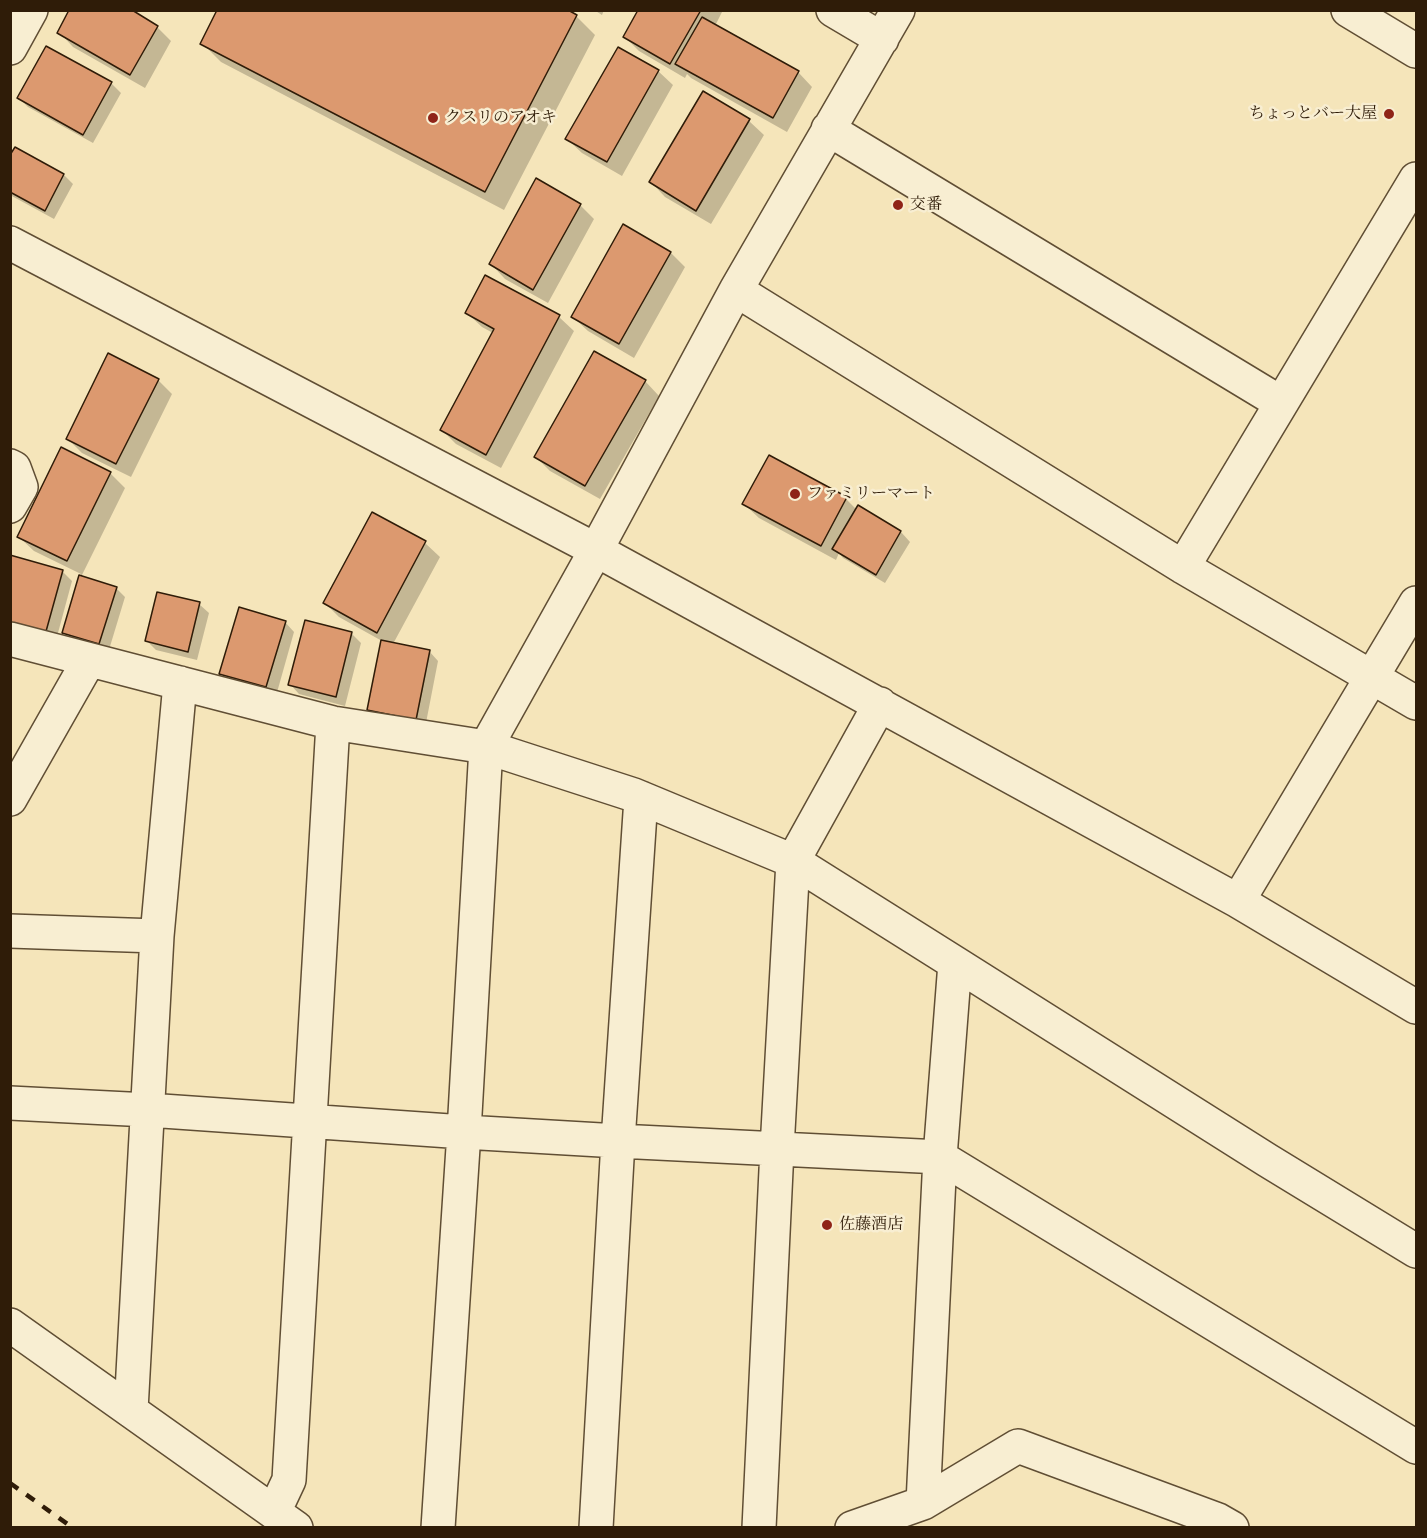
<!DOCTYPE html>
<meta charset="utf-8">
<style>
body{margin:0}
#map{position:relative;width:1427px;height:1538px;overflow:hidden;background:#f5e5ba;font-family:"IM FELL French Canon",serif}
canvas{display:block}
.frame{position:absolute;inset:0;border:12px solid #2f1c08;pointer-events:none}
</style>
<div id="map">
<canvas width="1427" height="1538"></canvas>
<div class="frame"></div>
</div>
<script>
const context = document.querySelector('canvas').getContext('2d');
context.lineJoin = 'round';
function fillPath(path, color) { context.fillStyle = color; context.fill(path, 'evenodd'); }
const poly = rows => new Path2D(rows.map(r => 'M' + r).join(''));
function strokePath(path, color, width, dash) { context.strokeStyle = color; context.lineWidth = width; context.lineCap = dash ? 'butt' : 'round'; context.setLineDash(dash || []); context.stroke(path); }
function label(font, color, halo, rows, align = 'center') {
  context.font = font + ' "IM FELL French Canon","Noto Serif JP",serif'; context.lineWidth = 5; context.setLineDash([]); context.textBaseline = 'middle'; context.strokeStyle = halo; context.fillStyle = color; for (const [text, x, y, turn = 0] of rows) {
    context.save(); context.translate(x, y); context.rotate((+turn || 0) * Math.PI / 180); context.textAlign = isNaN(turn) ? turn : align; if (halo) context.strokeText(text, 0, 0); context.fillText(text, 0, 0); context.restore();
  }
}
fillPath(poly([
 [594,10,604,10,602,15],
 [640,10,723,10,715,26,798,72,812,87,787,132,691,78,687,74,685,78,639,51,625,37],
 [576,16,595,35,504,210,221,62,202,43],
 [157,27,171,41,145,88,73,47,59,32],
 [658,71,673,85,622,176,582,153,567,139],
 [111,83,121,93,93,143,28,107,19,98],
 [703,93,749,121,764,135,711,224,665,197,651,182],
 [10,158,64,175,73,184,54,219,10,195],
 [580,205,594,219,548,303,505,279,491,264],
 [671,253,685,267,634,358,588,331,573,317],
 [486,277,559,317,574,331,501,468,456,444,442,430,493,333,482,327,467,313],
 [158,380,172,394,131,477,82,453,68,439],
 [645,381,659,396,600,499,550,471,535,456],
 [110,473,125,488,81,577,116,588,125,597,108,653,73,642,63,632,81,574,34,551,19,537],
 [846,499,857,510,859,507,901,532,910,542,885,583,843,558,839,553,836,560,759,518,744,504],
 [373,514,425,543,440,557,393,644,429,651,438,661,425,728,378,719,369,710,382,641,339,617,325,603],
 [62,571,72,581,55,644,10,632],
 [199,604,209,613,197,660,156,650,146,640],
 [285,622,294,632,276,696,231,683,221,674],
 [351,633,361,643,345,706,299,694,290,684]
]), '#0003');
const building = poly([
 [69,10,132,10,158,26,130,75,57,33,69,10],
 [217,10,568,10,577,15,485,192,200,44,217,10],
 [638,10,701,10,670,64,623,37,638,10],
 [702,17,799,71,773,118,675,64,702,17],
 [46,46,112,82,83,135,17,98,46,46],
 [618,47,659,70,607,162,565,139,618,47],
 [703,91,750,119,696,211,649,182,703,91],
 [15,147,64,174,45,211,10,192,10,155,15,147],
 [536,178,581,204,533,290,489,264,536,178],
 [623,224,671,252,619,344,571,317,623,224],
 [485,275,560,315,486,455,440,430,494,329,465,313,485,275],
 [594,351,646,380,585,486,534,457,594,351],
 [108,353,159,379,116,464,66,439,108,353],
 [61,447,111,472,67,561,17,537,61,447],
 [769,455,847,497,821,546,742,504,769,455],
 [858,505,901,531,876,575,832,549,858,505],
 [372,512,426,541,377,633,323,603,372,512],
 [10,555,63,570,45,635,10,626,10,555],
 [79,575,117,587,99,644,62,633,79,575],
 [157,592,200,602,188,652,145,641,157,592],
 [239,607,286,621,266,687,219,674,239,607],
 [305,620,352,632,336,697,288,685,305,620],
 [381,640,430,650,416,720,367,710,381,640]
]);
fillPath(building, '#dc996f');
strokePath(building, '#2f1c08', 1.5);
const minor = poly([
 [833,10,882,39],
 [1348,10,1416,51],
 [10,48,31,10],
 [828,129,1281,403],
 [10,243,596,550,1238,901,1416,1007],
 [736,290,1183,567,1416,703],
 [10,466,14,468,21,487,10,506],
 [1183,567,1416,179],
 [10,639,333,723,486,747,634,795,793,861,955,963,940,1157,923,1503],
 [10,799,89,660],
 [1238,901,1416,603],
 [10,931,157,936],
 [955,963,1267,1160,1416,1251],
 [10,1103,148,1110,464,1132,618,1141,940,1157,1416,1447],
 [10,1325,296,1528],
 [131,1410,157,936,180,683],
 [274,1512,289,1480,333,723],
 [438,1528,464,1132,486,747,596,550,736,290,898,10],
 [596,1528,618,1141,641,798],
 [759,1528,777,1149,793,861,880,704],
 [852,1528,923,1503,1018,1446,1218,1520,1232,1528]
]);
strokePath(minor, '#604e34', 36);
strokePath(minor, '#f8eed2', 33);
strokePath(poly([
 [10,1483,73,1528]
]), '#2f1c08', 4.5, [10, 10]);
for (const [x, y, r, color] of [
 [1389,114,6,"#8f2418"],
 [433,118,6,"#8f2418"],
 [898,205,6,"#8f2418"],
 [795,494,6,"#8f2418"],
 [827,1225,6,"#8f2418"]
]) { const dot = new Path2D(); dot.arc(x, y, r, 0, 2 * Math.PI); context.fillStyle = color; context.fill(dot); strokePath(dot, '#f8eed2', 2); }
label('16px', '#2f1c08', '#f8eed2', [
 ["ちょっとバー大屋",1377,114,"right"],
 ["クスリのアオキ",445,118],
 ["交番",910,205],
 ["ファミリーマート",807,494],
 ["佐藤酒店",839,1225]
], 'left');
</script>
